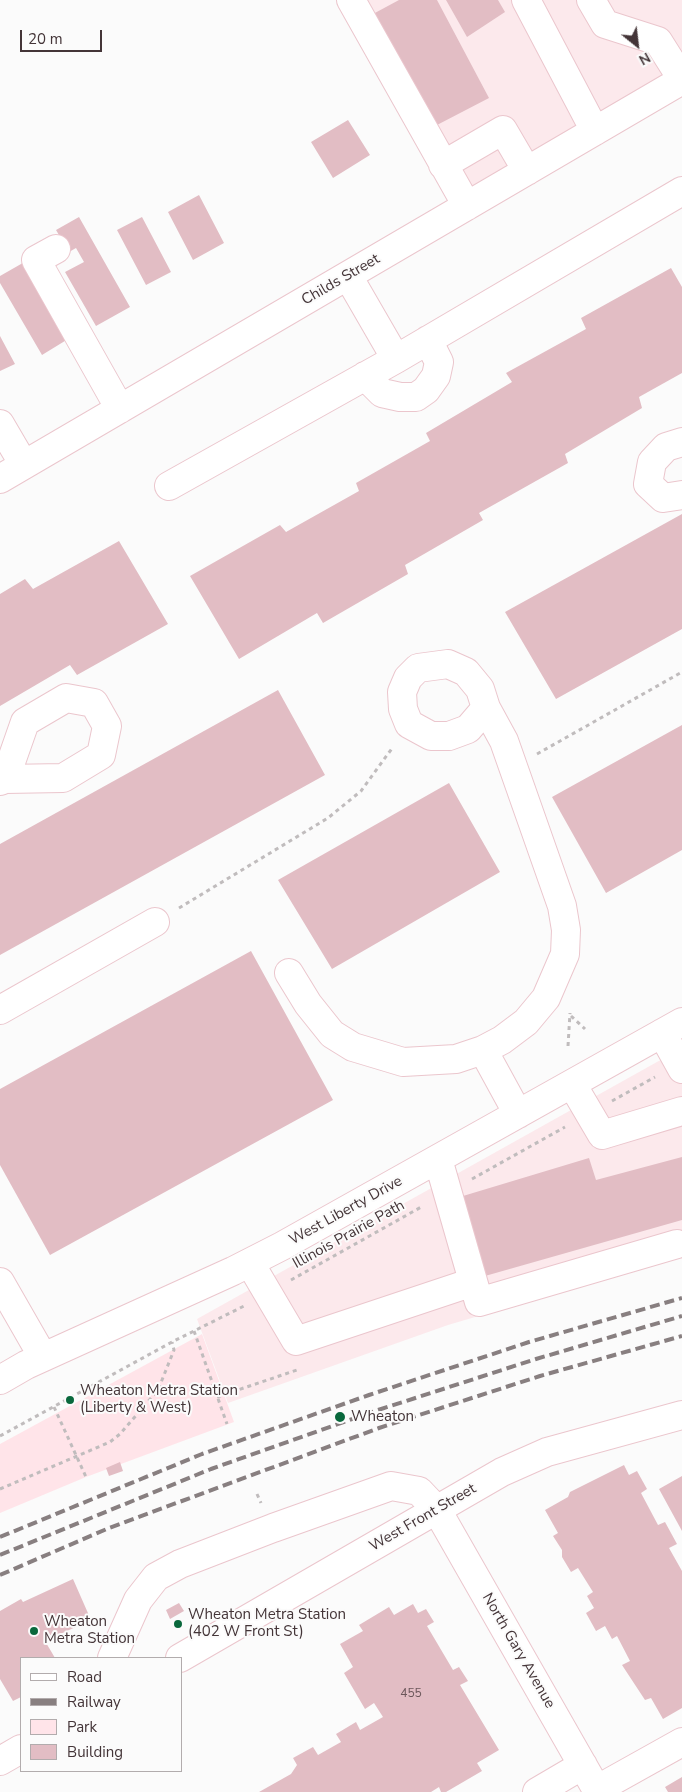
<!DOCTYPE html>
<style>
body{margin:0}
#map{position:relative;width:682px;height:1792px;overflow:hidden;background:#fbfbfb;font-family:"Nunito Sans",sans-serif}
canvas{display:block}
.legend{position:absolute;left:20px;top:1657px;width:162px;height:115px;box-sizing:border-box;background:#fbfbfb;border:1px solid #b2acad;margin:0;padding:6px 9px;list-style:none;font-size:15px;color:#443538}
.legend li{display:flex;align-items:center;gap:10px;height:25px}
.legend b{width:25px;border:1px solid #b2acad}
.north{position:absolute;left:612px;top:20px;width:50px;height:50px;-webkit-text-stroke:4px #fbfbfb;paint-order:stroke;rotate:151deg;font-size:14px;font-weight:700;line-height:20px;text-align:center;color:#443538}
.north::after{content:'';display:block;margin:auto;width:18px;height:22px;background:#443538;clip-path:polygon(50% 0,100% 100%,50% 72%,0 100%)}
.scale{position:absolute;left:20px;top:30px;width:82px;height:22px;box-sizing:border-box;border:2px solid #443538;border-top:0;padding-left:6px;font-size:15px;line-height:18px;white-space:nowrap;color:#443538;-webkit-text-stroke:4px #fbfbfb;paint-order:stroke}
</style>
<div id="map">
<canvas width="682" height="1792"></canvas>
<ul class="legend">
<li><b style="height:6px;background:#fff"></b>Road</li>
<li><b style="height:6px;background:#887f80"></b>Railway</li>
<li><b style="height:14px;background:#ffe4e9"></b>Park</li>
<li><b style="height:14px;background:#e2bdc4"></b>Building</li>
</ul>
<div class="north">N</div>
<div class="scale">20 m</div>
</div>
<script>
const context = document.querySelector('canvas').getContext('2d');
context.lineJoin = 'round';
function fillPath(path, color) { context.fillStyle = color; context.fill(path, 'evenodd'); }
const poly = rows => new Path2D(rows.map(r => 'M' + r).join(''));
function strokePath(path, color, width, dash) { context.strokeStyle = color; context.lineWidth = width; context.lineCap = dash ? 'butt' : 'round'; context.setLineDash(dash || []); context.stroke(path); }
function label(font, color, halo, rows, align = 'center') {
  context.font = font + ' "Nunito Sans",sans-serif'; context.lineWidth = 4; context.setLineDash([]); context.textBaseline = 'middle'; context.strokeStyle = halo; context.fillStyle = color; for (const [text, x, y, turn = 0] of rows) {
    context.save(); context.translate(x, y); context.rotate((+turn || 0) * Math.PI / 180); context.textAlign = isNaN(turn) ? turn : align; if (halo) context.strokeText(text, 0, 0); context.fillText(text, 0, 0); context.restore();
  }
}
fillPath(poly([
 [343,0,682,0,682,68,456,197],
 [682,1048,682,1256,448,1325,228,1403,197,1319]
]), '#fce9ec');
fillPath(poly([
 [202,1334,234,1422,86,1477,0,1513,0,1444]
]), '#ffe4e9');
fillPath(poly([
 [399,0,437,0,489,98,437,125,373,14],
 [446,0,498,0,505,12,467,37],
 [348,120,370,155,333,178,311,142],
 [199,195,224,243,193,260,168,212],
 [79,217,130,307,96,326,65,272,84,262,76,248,69,252,56,230],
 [142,217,171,272,146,285,117,230],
 [28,260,73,336,42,355,0,283,0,276],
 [671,268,682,287,682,373,639,397,642,408,565,454,568,463,479,513,483,520,405,565,408,574,323,623,317,613,239,659,190,576,280,525,286,532,359,491,356,483,430,441,426,433,512,382,506,373,586,329,581,318],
 [0,336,15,364,0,371],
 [682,514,682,629,556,699,505,612],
 [119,541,168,624,77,675,70,665,0,706,0,594,25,579,33,589],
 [278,690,325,775,0,955,0,844],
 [682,725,682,850,606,893,552,797],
 [449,783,500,872,332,969,278,880],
 [251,951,333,1100,50,1255,0,1165,0,1089],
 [682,1157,682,1220,485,1276,463,1196,589,1158,596,1180],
 [120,1462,123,1471,109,1476,106,1468],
 [624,1465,629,1475,637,1471,647,1489,641,1493,658,1525,665,1522,677,1544,669,1548,682,1571,682,1708,663,1719,651,1698,645,1700,622,1665,630,1661,617,1636,612,1639,605,1626,596,1631,586,1613,594,1608,587,1596,593,1592,578,1568,571,1572,562,1557,562,1550,553,1536,558,1533,545,1510,568,1497,570,1492],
 [682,1476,682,1531,659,1489],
 [73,1579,91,1620,45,1641,55,1658,21,1658,21,1697,13,1701,0,1679,0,1611,21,1599,23,1602],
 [179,1603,184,1611,170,1619,166,1610],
 [413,1604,418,1613,426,1609,434,1622,427,1626,453,1670,459,1667,468,1681,460,1685,499,1750,477,1763,482,1771,446,1792,441,1792,439,1787,431,1792,259,1792,291,1774,297,1765,293,1758,313,1747,318,1755,341,1742,336,1734,356,1722,360,1730,383,1717,374,1703,365,1709,344,1673,353,1667,340,1644,363,1631,359,1625,389,1607,394,1615],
 [682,1777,682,1792,668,1792,665,1787]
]), '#e2bdc4');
const minor = poly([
 [351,0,467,206],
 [526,0,595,131],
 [591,0,605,24,658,41,682,79],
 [443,165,503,130,527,171],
 [56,249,36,260,120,409],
 [348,276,396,359],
 [365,376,382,393,400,397,416,397,426,390,436,376,439,362,428,340],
 [0,424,24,465],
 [682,442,666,447,652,462,648,484,663,498,682,495],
 [0,479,682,80],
 [169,486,396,359,682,191],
 [0,781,5,779,63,778,101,755,107,726,94,703,66,698,25,722,5,779],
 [289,973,308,1004,332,1034,353,1047,403,1062,456,1059,483,1050,502,1040,526,1022,546,998,565,954,566,930,562,906,504,741,486,708,480,689,466,672,448,664,418,668,408,678,402,692,403,709,409,724,431,736,449,736,468,729,486,708],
 [0,1010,155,922],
 [662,1033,682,1069],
 [483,1050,518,1114],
 [572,1084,602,1135,682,1111],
 [438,1159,479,1302,677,1244],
 [250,1263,296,1341,473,1282],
 [0,1282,43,1357],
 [0,1380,26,1365,233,1271,282,1246,682,1022],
 [112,1658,138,1600,156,1577,180,1564,273,1528,391,1486,419,1491,437,1510,598,1792],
 [180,1658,502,1472,547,1452,682,1415],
 [0,1761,21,1749],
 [596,1790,682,1742],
 [537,1792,583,1765]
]);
strokePath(minor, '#ebc6cd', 30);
strokePath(poly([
 [537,754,682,672],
 [179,908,328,818,361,791,393,747],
 [571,1016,585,1029],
 [568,1046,570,1013],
 [612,1101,655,1077],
 [472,1179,565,1127],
 [291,1280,423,1206],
 [194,1331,227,1424],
 [217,1397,297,1370],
 [54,1407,86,1477],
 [0,1436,172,1342,244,1306],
 [0,1489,110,1442,120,1434,158,1390,174,1350,172,1342],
 [257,1494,261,1503]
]), '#c0bcbd', 3, [4, 4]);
strokePath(minor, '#fff', 28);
strokePath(poly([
 [0,1537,202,1454,369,1395,529,1342,682,1298],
 [0,1555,211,1469,375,1411,536,1359,682,1316],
 [0,1575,109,1528,379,1428,540,1376,682,1336]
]), '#887f80', 4, [10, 5]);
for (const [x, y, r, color] of [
 [70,1400,5,"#09683c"],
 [340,1417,6,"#09683c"],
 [178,1624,5,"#09683c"],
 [34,1631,5,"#09683c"]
]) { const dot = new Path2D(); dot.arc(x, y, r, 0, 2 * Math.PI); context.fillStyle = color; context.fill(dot); strokePath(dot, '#fbfbfb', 2); }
label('12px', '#6c575b', null, [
 ["455",411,1694]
]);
label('15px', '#443538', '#fbfbfb', [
 ["Childs Street",341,280,-30],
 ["West Liberty Drive",346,1211,-29],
 ["Illinois Prairie Path",349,1235,-29],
 ["West Front Street",423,1518,-30],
 ["North Gary Avenue",518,1651,60]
]);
label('15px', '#443538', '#fbfbfb', [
 ["Wheaton Metra Station",80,1391],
 ["(Liberty & West)",80,1408],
 ["Wheaton",351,1417],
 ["Wheaton Metra Station",188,1615],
 ["(402 W Front St)",188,1632],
 ["Wheaton",44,1622],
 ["Metra Station",44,1639]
], 'left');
</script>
